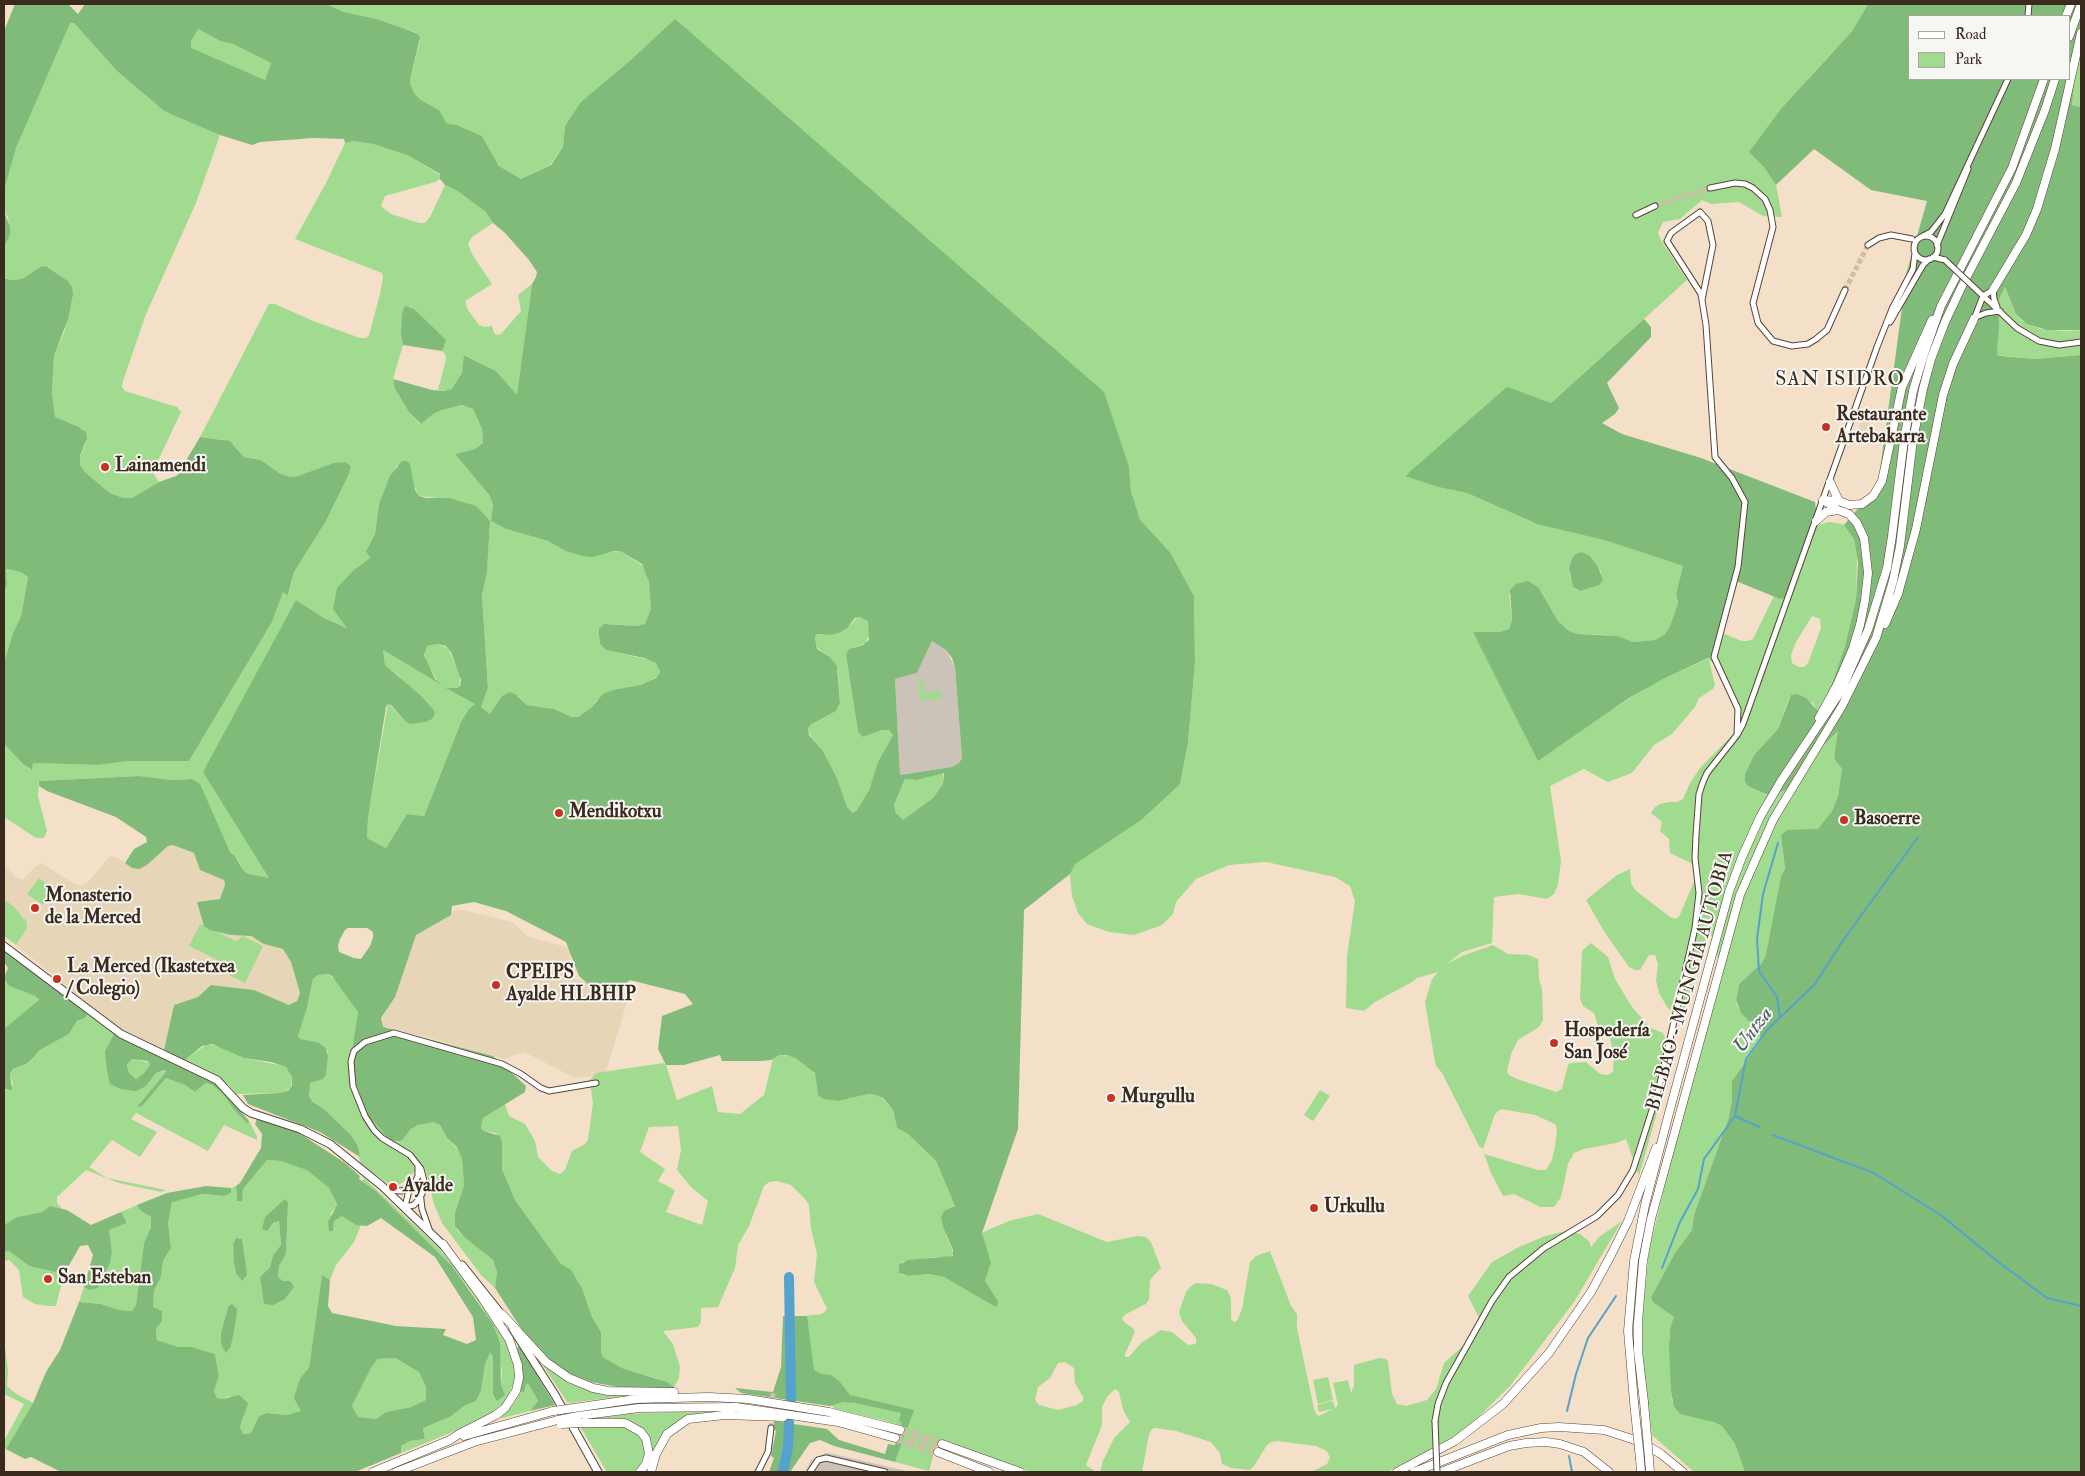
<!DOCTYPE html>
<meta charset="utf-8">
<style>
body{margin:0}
#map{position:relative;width:2085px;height:1476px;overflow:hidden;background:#f4e0c8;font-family:"IM FELL Double Pica",serif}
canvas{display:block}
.frame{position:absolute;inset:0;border:5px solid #3b2a1e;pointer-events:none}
.legend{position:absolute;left:1908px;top:15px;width:162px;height:65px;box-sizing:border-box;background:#f6f6f2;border:1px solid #aba49d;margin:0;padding:6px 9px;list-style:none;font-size:15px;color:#3b2a1e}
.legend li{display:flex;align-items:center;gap:10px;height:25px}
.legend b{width:25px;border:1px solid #aba49d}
</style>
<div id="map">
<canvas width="2085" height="1476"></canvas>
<div class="frame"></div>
<ul class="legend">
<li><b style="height:6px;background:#fff"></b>Road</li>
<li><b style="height:14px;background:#a1db8f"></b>Park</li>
</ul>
</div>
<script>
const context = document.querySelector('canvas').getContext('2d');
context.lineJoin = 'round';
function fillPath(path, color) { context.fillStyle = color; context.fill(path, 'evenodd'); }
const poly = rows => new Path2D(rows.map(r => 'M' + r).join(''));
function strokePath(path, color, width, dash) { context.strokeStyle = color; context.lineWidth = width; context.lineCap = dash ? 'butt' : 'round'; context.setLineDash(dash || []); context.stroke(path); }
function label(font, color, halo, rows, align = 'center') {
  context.font = font + ' "IM FELL Double Pica",serif'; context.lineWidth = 4; context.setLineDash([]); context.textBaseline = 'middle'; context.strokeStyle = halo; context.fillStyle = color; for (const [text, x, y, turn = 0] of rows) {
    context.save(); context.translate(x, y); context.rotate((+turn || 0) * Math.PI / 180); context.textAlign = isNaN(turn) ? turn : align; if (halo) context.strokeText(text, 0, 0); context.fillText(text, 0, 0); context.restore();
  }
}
fillPath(poly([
 [1864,412,1870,415,1868,439,1856,435],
 [173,845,194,853,200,870,224,880,225,885,220,899,197,902,199,908,231,935,251,936,264,944,283,949,291,962,300,993,297,1001,289,1005,254,990,211,985,198,997,174,1005,164,1050,124,1033,16,945,28,924,21,914,4,899,4,865,16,877,22,880,35,867,42,863,73,883,82,886,88,882,110,856,117,857,125,863,147,865,168,846],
 [458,909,513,922,527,936,573,949,566,976,629,995,605,1075,575,1078,524,1052,504,1059,423,1036,393,1030,384,1033,380,1022,384,1015,415,933]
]), '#e7d5b7');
fillPath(poly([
 [932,640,946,650,955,667,962,758,959,763,952,767,900,775,895,679,917,673],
 [826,1453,833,1454,911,1472,805,1472,811,1460]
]), '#cbc3b8');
fillPath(poly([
 [326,4,1868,4,1852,31,1808,79,1763,166,1776,185,1782,217,1763,216,1739,202,1711,204,1702,200,1680,219,1663,222,1658,233,1661,240,1687,280,1551,403,1405,475,1438,487,1467,493,1530,521,1604,540,1683,566,1676,594,1678,603,1670,626,1665,634,1655,640,1633,642,1608,635,1578,634,1569,631,1558,621,1536,585,1509,594,1512,620,1509,629,1500,632,1473,632,1554,750,1610,711,1652,684,1707,659,1714,650,1722,633,1742,641,1747,641,1753,639,1774,596,1795,586,1818,525,1829,522,1843,524,1847,528,1854,539,1857,556,1856,599,1845,646,1830,689,1817,711,1813,703,1789,698,1778,729,1754,755,1745,774,1746,784,1766,795,1820,749,1840,729,1834,757,1842,769,1838,796,1832,811,1818,830,1787,830,1781,835,1785,869,1781,876,1766,954,1762,963,1739,984,1736,998,1737,1006,1759,1031,1761,1040,1732,1081,1732,1100,1728,1120,1694,1215,1692,1230,1675,1253,1651,1297,1674,1317,1669,1337,1672,1401,1704,1419,1722,1426,1735,1444,1745,1472,1694,1472,1652,1435,1643,1360,1643,1313,1649,1250,1670,1165,1722,973,1710,930,1682,1019,1667,1007,1659,993,1656,980,1658,964,1655,955,1649,955,1640,970,1635,970,1629,967,1605,933,1586,900,1617,875,1630,869,1631,883,1635,890,1670,917,1675,919,1679,917,1696,877,1697,866,1670,853,1669,839,1660,831,1662,822,1651,813,1655,807,1660,804,1669,802,1677,802,1683,799,1690,783,1700,768,1735,732,1739,722,1731,686,1721,669,1709,660,1715,685,1713,689,1699,698,1695,707,1672,734,1654,745,1632,773,1608,782,1584,769,1550,786,1561,861,1558,885,1554,894,1547,899,1518,894,1494,897,1492,943,1462,952,1447,964,1462,956,1493,945,1508,954,1528,955,1538,959,1539,979,1542,989,1543,1020,1539,1027,1518,1040,1511,1054,1507,1071,1509,1075,1517,1079,1556,1092,1562,1089,1568,1065,1571,1063,1586,1062,1600,1074,1608,1075,1613,1072,1614,1054,1609,1034,1598,1026,1594,1013,1583,1006,1580,999,1582,951,1591,943,1608,957,1615,979,1632,1007,1651,1028,1663,1033,1673,1056,1639,1176,1626,1139,1616,1143,1584,1149,1574,1153,1568,1164,1561,1197,1554,1207,1540,1207,1514,1194,1503,1196,1491,1173,1484,1154,1538,1170,1546,1170,1552,1160,1555,1146,1557,1130,1555,1124,1535,1115,1501,1109,1495,1114,1483,1149,1479,1146,1442,1073,1436,1066,1434,1056,1425,1002,1432,979,1438,972,1417,978,1412,982,1375,1002,1364,1011,1346,1008,1347,956,1355,901,1350,886,1335,877,1266,862,1229,865,1196,879,1176,902,1173,914,1162,925,1134,935,1109,932,1087,924,1078,913,1072,896,1070,874,1074,864,1180,784,1188,743,1195,662,1194,596,1170,552,1140,521,1131,491,1129,467,675,19,565,126,563,147,550,165,521,179,499,166,482,136,457,125,447,125,439,110,421,100,414,93,410,83,411,75,420,41,415,32,377,19,344,12],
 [1582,552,1590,556,1601,572,1599,585,1579,591,1573,587,1569,573,1572,558],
 [1812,616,1820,619,1821,628,1808,663,1804,667,1799,667,1792,663,1791,655,1796,642],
 [69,23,74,23,117,71,163,110,220,135,196,203,146,314,123,381,122,387,125,391,177,407,181,412,155,467,154,474,159,482,132,498,123,498,110,493,86,473,80,465,79,460,86,442,86,433,83,429,55,417,52,392,54,356,65,330,68,281,48,267,40,267,22,279,11,280,4,278,4,248,10,235,8,217,4,211,4,191,16,148],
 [198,29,220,41,233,44,271,63,265,80,191,49,191,42],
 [2081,44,2081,107,2072,105,2077,57],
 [354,141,373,144,407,155,440,175,440,179,435,182,385,196,381,206,391,214,419,223,425,223,430,217,445,185,456,190,489,214,493,223,472,237,468,244,472,254,492,284,465,301,468,310,479,325,485,327,492,326,494,333,497,335,501,334,521,311,518,295,532,284,517,396,496,371,465,355,462,373,455,387,448,391,438,390,446,359,445,354,442,351,443,345,428,324,414,309,409,306,402,340,403,345,393,379,395,389,409,412,420,424,433,414,442,410,462,405,473,409,482,429,483,443,475,449,455,454,490,496,493,505,491,521,506,529,548,541,572,553,581,555,620,551,643,566,647,574,651,592,651,609,647,621,644,625,637,626,607,624,599,633,599,639,600,644,606,650,654,661,659,668,659,675,647,683,596,701,592,707,578,717,572,717,554,709,527,705,518,696,502,696,491,714,487,712,481,707,488,688,482,595,487,573,490,521,468,504,458,500,419,496,414,486,397,465,379,504,375,534,367,549,370,558,354,570,348,628,324,618,296,600,269,879,248,874,243,870,237,858,230,852,192,779,172,780,139,776,39,781,38,796,47,831,44,838,36,838,4,817,4,744,23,764,31,770,33,763,98,765,128,761,189,761,272,622,283,591,289,594,294,572,326,521,349,474,350,470,345,462,341,462,298,476,290,477,279,473,261,460,244,457,234,445,224,440,200,437,269,304,275,304,313,321,360,338,366,338,369,335,380,294,383,278,382,273,295,239,326,183,345,143],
 [2005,287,2016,314,2023,321,2040,329,2066,331,2081,330,2081,355,2034,359,1997,355,1998,301],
 [5,569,21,572,28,576,21,616,13,633,4,662,4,593,7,581],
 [858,617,863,617,868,621,869,636,866,643,852,648,846,655,858,732,863,737,882,730,889,730,893,735,878,762,869,790,857,810,853,813,847,807,837,778,823,751,812,738,808,730,810,725,836,711,840,703,838,670,830,657,817,648,815,638,817,634,823,635,849,626],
 [438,644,448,648,460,675,459,687,448,689,476,704,461,722,424,816,407,814,386,848,367,838,368,818,388,703,405,721,401,678,385,665,383,650,438,682,426,661,424,651,427,646],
 [923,679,924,692,941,691,942,699,920,701,919,680],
 [943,773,943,784,933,798,903,821,896,813,894,805,905,779,917,780],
 [39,878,54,890,43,905,27,894],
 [4,899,15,908,27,922,27,928,16,945,4,936],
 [200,924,236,941,243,936,263,946,245,983,225,973,224,963,189,946],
 [328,974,338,982,358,1012,356,1081,364,1108,397,1142,414,1127,423,1123,433,1122,440,1125,447,1138,459,1150,462,1159,464,1185,455,1213,457,1230,464,1237,493,1260,497,1272,495,1288,481,1275,442,1223,434,1204,425,1168,416,1170,409,1178,394,1188,360,1163,358,1146,351,1135,325,1110,310,1099,308,1089,310,1083,319,1080,326,1075,328,1051,322,1045,301,1039,298,1035,307,1008,313,979,318,975],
 [4,978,9,986,35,996,39,1001,4,1029],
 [88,1013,115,1033,107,1071,146,1086,156,1073,165,1070,168,1071,143,1105,166,1078,185,1085,195,1092,206,1083,212,1085,223,1094,234,1110,246,1122,249,1121,257,1136,257,1140,224,1125,208,1151,136,1113,131,1119,157,1132,140,1157,112,1140,89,1167,107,1178,166,1190,161,1192,119,1183,86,1170,57,1197,57,1203,62,1209,50,1206,42,1212,17,1217,4,1225,4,1089,6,1090,13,1085,10,1074,13,1069,26,1064,33,1058,40,1050,69,1034,77,1021,85,1018],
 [207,1044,221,1047,244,1058,284,1066,288,1069,292,1077,291,1088,280,1093,236,1094,230,1086,209,1071,184,1061],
 [779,1055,792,1056,813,1071,816,1077,817,1090,823,1099,838,1101,869,1094,880,1096,893,1110,897,1128,908,1134,936,1161,955,1206,949,1208,946,1235,954,1254,949,1257,934,1257,902,1262,901,1275,908,1276,929,1274,944,1277,992,1305,998,1301,985,1281,990,1267,982,1233,988,1230,1009,1221,1038,1214,1107,1242,1137,1236,1146,1237,1151,1242,1161,1268,1150,1280,1149,1299,1146,1304,1126,1314,1122,1318,1124,1322,1133,1328,1135,1332,1125,1354,1125,1357,1129,1357,1141,1343,1161,1330,1172,1332,1188,1345,1196,1344,1196,1338,1182,1321,1179,1312,1186,1292,1191,1286,1196,1283,1211,1284,1227,1290,1231,1298,1231,1319,1234,1322,1237,1321,1242,1309,1250,1262,1256,1256,1270,1251,1291,1306,1297,1314,1297,1328,1314,1409,1317,1415,1319,1416,1333,1409,1319,1412,1317,1405,1333,1401,1335,1408,1338,1405,1333,1383,1348,1380,1351,1393,1354,1386,1354,1365,1380,1358,1386,1359,1388,1361,1392,1394,1397,1404,1406,1406,1427,1400,1436,1389,1444,1363,1464,1345,1474,1326,1480,1320,1468,1296,1492,1262,1519,1247,1545,1236,1566,1231,1580,1234,1589,1241,1591,1247,1599,1237,1622,1221,1574,1302,1510,1386,1465,1430,1432,1448,1432,1451,1386,1472,1311,1472,1327,1464,1330,1458,1327,1451,1316,1446,1277,1441,1271,1442,1267,1445,1254,1466,1250,1470,1231,1468,1222,1464,1220,1453,1211,1442,1176,1431,1155,1428,1152,1429,1149,1434,1142,1472,1100,1472,1103,1461,1114,1438,1130,1422,1123,1410,1119,1392,1115,1389,1107,1397,1102,1407,1102,1425,1086,1465,1096,1472,1031,1472,938,1439,929,1471,895,1462,907,1428,882,1420,834,1409,800,1345,803,1316,822,1314,827,1309,814,1282,817,1254,811,1229,809,1205,805,1199,791,1185,777,1181,769,1182,764,1186,749,1226,738,1245,735,1268,718,1307,701,1308,701,1322,698,1327,663,1331,673,1344,680,1367,679,1378,674,1387,659,1379,622,1368,603,1357,601,1351,601,1332,592,1317,582,1288,576,1278,561,1264,515,1200,502,1169,502,1142,496,1133,484,1131,481,1127,483,1118,505,1104,509,1116,525,1124,535,1141,538,1157,552,1171,560,1174,565,1170,572,1151,585,1144,588,1140,593,1103,591,1089,586,1084,596,1073,663,1063,666,1065,677,1100,712,1086,718,1112,740,1114,764,1095,773,1058],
 [678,1126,681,1150,677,1170,692,1188,708,1201,702,1225,666,1212,675,1190,658,1181,665,1169,640,1152,649,1127],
 [1065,1362,1074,1368,1075,1383,1083,1397,1083,1401,1077,1405,1058,1410,1039,1405,1035,1400,1038,1387,1050,1378,1058,1363],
 [132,1059,148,1062,150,1065,143,1074,136,1079,129,1073,127,1063],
 [1320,1090,1330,1096,1313,1121,1304,1115],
 [267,1160,281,1161,307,1169,329,1188,337,1206,331,1213,333,1231,334,1221,342,1215,356,1225,361,1225,354,1242,336,1265,330,1280,322,1276,309,1368,300,1378,298,1403,301,1412,287,1415,267,1413,259,1416,251,1433,243,1434,240,1427,244,1415,230,1396,223,1399,217,1398,214,1391,219,1376,215,1354,192,1347,178,1347,157,1340,156,1329,162,1321,153,1307,154,1291,161,1277,163,1261,171,1248,168,1223,172,1201,202,1194,225,1196,231,1193,231,1188,236,1186,237,1201,243,1189],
 [288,1203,286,1254,279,1266,278,1277,283,1281,291,1291,285,1299,265,1304,260,1277,270,1267,273,1255,281,1245,279,1221,273,1223,273,1210],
 [236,1238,242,1239,243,1251,236,1273,233,1244],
 [228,1307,233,1333,231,1346,221,1344,221,1333],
 [364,1178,440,1249,462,1274,496,1325,512,1352,515,1365,515,1380,504,1405,493,1413,448,1434,401,1453,401,1446,410,1441,425,1439,423,1428,450,1417,464,1406,476,1401,481,1391,485,1363,490,1353,493,1356,493,1394,501,1385,502,1371,493,1324,473,1294,452,1266,376,1191,362,1181],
 [137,1205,141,1210,151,1217,151,1227,144,1243,136,1305,132,1311,118,1310,101,1304,79,1302,84,1287,89,1290,112,1251,109,1230,127,1223,121,1212],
 [9,1251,29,1266,64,1274,56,1306,48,1306,35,1304,23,1297,19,1270,9,1260,4,1261,4,1252],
 [4,1338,8,1371,7,1386,15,1393,33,1403,6,1449,4,1448,4,1441,24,1404,4,1394],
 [536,1355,568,1383,605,1394,632,1395,568,1403],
 [395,1358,419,1372,426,1387,426,1400,411,1407,386,1412,376,1419,357,1417,352,1406,371,1368,378,1359],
 [1328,1377,1333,1400,1318,1404,1313,1380],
 [526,1383,528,1383,538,1401,530,1411,499,1419,513,1405],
 [694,1411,716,1412,695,1415,675,1423,665,1432,648,1472,644,1472,652,1456,652,1446,643,1429,632,1422,615,1418,590,1419,627,1414],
 [615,1425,627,1427,636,1432,642,1439,645,1453,640,1468,636,1472,607,1472,581,1428]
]), '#a1db8f');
fillPath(poly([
 [15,4,68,4,78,14,85,4,326,4,344,12,377,19,403,28,418,34,420,38,411,75,410,83,414,93,421,100,439,110,447,124,457,125,482,136,499,166,521,179,551,165,563,147,565,126,581,102,631,60,675,19,1104,392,1129,467,1131,491,1140,520,1170,552,1194,596,1195,662,1188,743,1180,784,1141,820,1075,864,1070,874,1024,910,1018,1129,982,1233,991,1263,985,1281,998,1301,997,1307,992,1305,944,1277,929,1274,908,1276,899,1273,899,1265,908,1260,953,1256,953,1250,944,1229,941,1218,944,1211,955,1206,936,1161,908,1134,897,1128,893,1110,883,1098,876,1095,869,1094,838,1101,823,1099,818,1095,815,1073,795,1058,787,1055,779,1055,771,1060,761,1061,722,1061,720,1055,684,1065,666,1065,658,1049,662,1016,693,1004,685,994,630,980,617,990,596,991,579,976,566,942,506,911,474,902,452,906,451,915,416,935,395,997,381,1018,383,1027,493,1056,526,1086,525,1092,483,1118,481,1128,484,1131,500,1136,502,1142,502,1169,515,1200,561,1264,571,1270,582,1288,592,1317,601,1332,601,1351,603,1357,622,1368,667,1382,674,1387,672,1391,618,1387,591,1382,568,1373,548,1358,528,1339,495,1288,497,1272,493,1260,464,1237,455,1226,455,1213,464,1185,462,1159,457,1147,447,1138,440,1125,433,1122,418,1125,411,1129,401,1141,391,1141,367,1114,353,1074,351,1059,358,1012,332,976,328,974,318,975,313,979,307,1008,298,1036,301,1039,319,1043,326,1048,328,1056,326,1075,323,1079,310,1083,309,1096,312,1101,325,1110,351,1135,358,1146,360,1157,320,1132,248,1104,243,1095,280,1093,289,1090,292,1086,292,1077,286,1067,271,1062,244,1058,212,1044,202,1046,184,1061,164,1050,174,1005,198,997,211,985,254,990,289,1005,297,1001,300,993,291,962,283,949,264,944,251,936,231,935,210,930,204,926,197,902,220,899,225,885,224,880,200,870,194,853,173,845,168,846,147,865,139,869,132,868,125,863,134,849,147,842,146,837,116,817,47,791,39,786,39,781,139,776,172,780,192,779,200,784,230,852,235,856,243,870,248,874,269,878,203,772,296,600,324,618,347,628,333,609,337,588,354,570,370,558,366,551,375,534,379,504,390,476,402,461,407,461,410,464,415,490,419,496,426,498,450,498,476,506,490,521,487,573,482,595,488,688,481,707,490,714,502,696,510,692,515,694,527,705,554,709,572,717,578,717,592,707,603,694,613,690,641,685,656,678,660,672,656,663,644,658,606,650,600,644,599,636,599,629,604,624,637,626,645,624,651,609,649,582,642,564,620,551,614,551,592,557,582,556,566,551,548,541,506,529,491,521,493,505,490,496,455,454,475,449,483,443,482,429,473,409,462,405,442,410,433,414,421,424,409,412,395,389,393,379,432,390,444,391,452,389,462,373,464,355,496,371,517,395,532,284,536,277,537,272,529,260,505,233,493,223,486,212,456,190,445,185,440,179,440,174,407,155,373,144,354,141,345,143,344,139,313,138,260,142,252,145,220,135,173,115,163,110,117,71,74,23,70,23,16,148,4,191,4,31],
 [198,29,220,41,233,44,271,63,265,80,191,48,191,42],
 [860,617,868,621,869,640,863,645,849,649,846,655,858,732,863,737,882,730,889,730,893,735,878,762,869,790,857,810,853,813,847,807,837,778,823,751,809,735,808,729,810,725,836,711,840,703,837,666,830,657,817,649,815,638,817,634,830,635,839,633,847,628,855,618],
 [932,641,946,650,952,658,955,667,962,758,959,763,952,767,900,775,895,679,917,673],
 [438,644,446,646,451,652,461,680,460,686,457,688,446,688,475,704,469,709,461,722,424,816,407,814,386,848,367,838,368,818,386,707,388,704,391,705,405,721,410,724,425,722,432,719,435,714,433,709,420,695,385,665,383,650,442,685,435,679,424,655,427,646],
 [944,773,943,784,933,798,903,820,896,813,894,805,905,779,917,780],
 [348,928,367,928,373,932,373,938,370,946,361,959,354,958,339,952,338,946,340,939,345,930],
 [1868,4,2081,4,2081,44,2077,57,2072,105,2081,107,2081,330,2047,330,2027,324,2016,314,2005,287,1998,301,1999,327,1997,352,1997,355,2002,356,2034,359,2081,355,2081,1472,1745,1472,1735,1444,1722,1426,1713,1422,1680,1414,1674,1407,1671,1391,1669,1347,1670,1329,1674,1317,1653,1302,1651,1297,1675,1253,1692,1230,1694,1215,1728,1120,1732,1100,1732,1081,1761,1040,1759,1031,1741,1013,1736,1000,1739,984,1762,963,1766,954,1781,876,1785,869,1781,835,1787,830,1818,829,1832,811,1838,796,1842,769,1834,758,1838,731,1820,749,1798,785,1770,796,1748,786,1745,782,1745,774,1754,755,1778,729,1791,695,1797,694,1806,698,1818,711,1830,689,1845,646,1856,599,1858,562,1854,539,1844,525,1878,485,1907,271,1927,201,1871,190,1814,149,1776,185,1763,166,1749,152,1781,109,1852,31],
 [1909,16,2069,16,2069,79,1909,79],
 [4,211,10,227,10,235,4,248],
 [46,266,68,281,72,287,73,294,68,319,54,356,52,392,55,417,79,427,86,432,87,438,80,456,80,465,86,473,110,493,123,498,132,498,159,482,176,476,184,470,187,459,200,437,230,441,244,457,261,460,279,473,290,477,298,476,334,463,345,462,351,466,349,474,326,521,294,572,288,595,283,592,272,622,189,761,128,761,98,765,33,763,32,770,23,764,4,744,4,662,13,633,21,616,28,577,21,572,6,569,7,584,4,593,4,278,11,280,22,279,40,267],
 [407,306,414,309,446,340,442,351,403,345,401,334,402,314,404,307],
 [1644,319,1651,327,1651,337,1607,383,1619,408,1615,414,1602,423,1622,434,1701,458,1815,502,1818,525,1795,586,1788,597,1780,599,1731,579,1729,605,1715,648,1710,657,1661,680,1629,698,1538,761,1473,632,1500,632,1509,629,1512,620,1510,590,1516,584,1528,581,1538,587,1558,621,1569,631,1578,634,1617,636,1633,642,1655,640,1665,634,1670,626,1678,603,1676,594,1683,566,1604,540,1537,524,1467,493,1438,487,1405,476,1507,387,1551,403],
 [1582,552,1590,556,1598,567,1603,580,1599,585,1580,591,1573,587,1569,569,1572,558,1576,554],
 [4,950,88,1013,85,1018,77,1021,69,1034,40,1050,33,1058,26,1064,13,1069,10,1074,12,1090,4,1089,4,1029,39,1000,35,996,9,986,4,978,8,968,4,962],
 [115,1033,208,1078,224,1091,249,1121,247,1123,234,1110,223,1094,212,1085,206,1083,195,1092,185,1085,166,1078,143,1105,140,1107,138,1106,167,1071,164,1070,156,1073,146,1086,136,1091,121,1089,110,1084,107,1071,105,1051],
 [132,1059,148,1061,150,1065,143,1074,136,1079,129,1073,127,1064],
 [257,1119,299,1133,345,1163,360,1176,359,1179,376,1191,452,1266,493,1324,500,1343,501,1385,505,1395,497,1401,493,1394,493,1356,490,1353,485,1364,481,1391,476,1401,464,1406,450,1417,423,1428,425,1439,410,1441,401,1446,401,1453,355,1472,61,1472,31,1457,25,1459,6,1449,33,1403,46,1372,60,1350,79,1302,101,1304,119,1310,132,1311,136,1305,144,1243,151,1227,151,1217,140,1210,137,1205,167,1193,206,1186,231,1188,231,1193,225,1196,202,1194,172,1202,168,1223,171,1248,163,1261,161,1277,154,1291,153,1307,162,1311,162,1321,156,1329,157,1340,178,1347,192,1347,215,1354,219,1376,214,1391,217,1398,223,1399,239,1395,248,1403,240,1427,243,1434,251,1433,259,1416,267,1413,287,1415,301,1411,294,1398,300,1378,309,1368,322,1275,330,1280,328,1306,332,1313,396,1326,446,1329,443,1335,467,1344,476,1340,473,1317,435,1257,381,1218,367,1226,356,1225,342,1216,334,1221,333,1231,329,1231,328,1222,337,1205,329,1188,307,1170,281,1161,267,1160,243,1189,242,1201,237,1201,236,1186,240,1183,261,1148,262,1134,255,1124],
 [395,1358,419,1372,426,1387,426,1400,411,1407,386,1412,376,1419,358,1417,352,1406,371,1368,378,1359],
 [285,1199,288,1203,286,1254,279,1266,278,1277,283,1281,290,1281,294,1287,285,1299,273,1305,264,1304,260,1277,270,1267,273,1255,281,1245,279,1221,273,1223,267,1231,262,1229,265,1217],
 [50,1206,67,1210,91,1225,121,1212,127,1223,109,1230,112,1251,110,1263,98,1288,89,1290,84,1287,93,1255,88,1245,80,1246,64,1274,29,1266,9,1251,4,1252,4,1225,17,1217,42,1212],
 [236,1238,242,1239,245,1260,247,1275,242,1281,236,1273,234,1263,233,1244],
 [232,1304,237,1309,236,1320,231,1346,226,1353,221,1344,221,1333,228,1307],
 [783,1316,807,1316,814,1370,822,1374,831,1375,839,1381,850,1395,914,1410,895,1462,834,1446,820,1440,810,1443,790,1472,769,1472,774,1458,771,1456,776,1431,774,1429,774,1421,827,1429,839,1440,885,1454,888,1444,895,1445,902,1423,899,1421,901,1413,856,1403,843,1402,830,1406,741,1393,735,1388,773,1392,781,1367],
 [519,1345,555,1405,530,1411,538,1401,528,1383,526,1384,524,1392,519,1391,522,1365,517,1349]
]), '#80bb7a');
strokePath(poly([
 [1778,843,1763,894,1757,939,1759,971,1777,997,1780,1017],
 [1735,1116,1759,1127],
 [1773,1135,1874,1173,1942,1216,1997,1261,2047,1298,2081,1306],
 [1662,1268,1680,1222,1698,1189,1704,1159,1735,1116,1746,1059,1768,1029,1815,984,1842,942,1918,837],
 [1567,1411,1576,1374,1588,1338,1616,1296],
 [1569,1456,1572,1472]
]), '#54a2cd', 2);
strokePath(poly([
 [789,1277,791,1401],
 [783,1472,788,1447,789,1422]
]), '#54a2cd', 10);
strokePath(poly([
 [1655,206,1710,188],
 [1845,290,1868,245],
 [771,1428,773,1392]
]), '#cfbca6', 5, [5, 2.5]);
strokePath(poly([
 [900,1430,942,1444],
 [895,1438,938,1452]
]), '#cfbca6', 8, [8, 4]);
const minor = poly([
 [2028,16,2029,4],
 [1710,188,1735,183,1745,184,1753,188,1765,199,1770,210,1773,227,1753,303,1758,323,1773,341,1792,346,1808,344,1816,339,1827,330,1845,290],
 [1636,215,1655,206],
 [1923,236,1931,232,1945,214,2008,79],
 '1914 248a12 12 0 1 1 24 0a12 12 0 1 1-24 0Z',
 [1868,245,1879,238,1891,235,1912,239],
 [1937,245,1968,169],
 [1933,257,1945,260],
 [1993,290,1994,299,1997,307],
 [1981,294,2017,328,2039,341,2059,345,2081,342],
 [1702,300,1713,245,1708,221,1700,212,1671,233,1667,241,1701,294,1706,325,1715,457,1732,478,1745,502,1738,567,1714,657,1738,709,1737,735],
 [1976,317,1986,313,2000,311],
 [1974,319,1983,296,1993,290],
 [1890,322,1923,265,1929,259],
 [412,1188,418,1176,418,1165],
 [386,1190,401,1191,412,1188,420,1191,422,1209,429,1229],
 [409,1190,405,1207,414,1205,420,1198],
 [422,1194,424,1181,421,1169,410,1155,382,1138,374,1130,365,1116,353,1086,351,1061,354,1051,365,1042,394,1033,502,1064,521,1074,541,1088,549,1091,596,1083],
 [1435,1421,1438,1404,1446,1383,1492,1301,1509,1277,1544,1248,1597,1216,1618,1195,1633,1170,1659,1088,1695,928,1699,893,1695,858,1696,835,1699,794,1703,782,1707,773,1737,735,1743,724,1877,347,1892,309,1913,269,1915,253],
 [758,1472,768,1452,771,1428],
 [810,1472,818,1460,826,1458,885,1472]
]);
const major = poly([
 [4,946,121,1034,217,1080,243,1108,251,1113,300,1129,330,1144,382,1186,446,1248],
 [462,1265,505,1319],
 [513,1329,555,1395,598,1472]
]);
const highway = poly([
 [2066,16,2071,4],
 [2069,37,2081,4],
 [1993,290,2026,235,2037,209,2055,149,2081,33],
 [1830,482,1839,501],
 [1823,500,1839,501,1849,505,1862,504,1873,496,1882,481,1902,387,1932,320],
 [1816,521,1826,512,1838,510],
 [1885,624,1898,594,1916,529,1943,395,1953,364,1974,319],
 [1819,718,1837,685,1853,648,1860,625,1865,600,1868,573,1864,538,1857,523,1849,514,1838,510,1823,500],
 [502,1314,546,1362,569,1378,593,1388,608,1391,674,1392],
 [1634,1402,1628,1331,1634,1261,1645,1205,1669,1113,1729,892,1742,857,1760,817,1781,781,1841,691,1868,630,1887,568,1892,536,1904,440,1913,391,1923,357,1941,306,2012,168,2044,79],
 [1644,1402,1638,1351,1638,1322,1643,1261,1651,1219,1740,895,1773,820,1842,706,1876,638,1893,581,1900,546,1913,440,1923,389,1931,359,1945,322,1962,286,2016,183,2045,110,2055,79],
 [574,1408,636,1399,709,1397,748,1399,829,1412,900,1430],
 [578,1416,639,1408,736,1407,838,1422,895,1438],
 [583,1423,625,1423,641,1432,646,1439,649,1454,646,1464,640,1472],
 [464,1436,553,1411],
 [942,1444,1020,1472],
 [938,1452,989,1472],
 [1640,1459,1641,1472],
 [1649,1459,1650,1472],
 [373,1472,450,1440,459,1434,496,1415,505,1408,516,1391,519,1378,518,1365,509,1339,483,1299,443,1244],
 [396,1472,474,1442,558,1420],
 [651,1472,656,1454,667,1434,688,1419,725,1415,783,1417],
 [1397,1472,1455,1441,1503,1404,1549,1353,1591,1292,1611,1255,1628,1221,1656,1148],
 [1414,1472,1508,1435,1541,1428,1559,1427,1604,1430,1629,1438,1645,1444,1661,1454,1683,1472],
 [1441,1472,1509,1446,1526,1443,1546,1442,1560,1444,1584,1452,1609,1472]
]);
strokePath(minor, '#574538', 7);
strokePath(major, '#574538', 9);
strokePath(highway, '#574538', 9);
strokePath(minor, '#fff', 5);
strokePath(major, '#fff', 7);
strokePath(highway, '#fff', 8);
const minorBridge = poly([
 [1945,260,1981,294],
 [1435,1421,1437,1472]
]);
const highwayBridge = poly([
 [1634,1402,1640,1459],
 [1644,1402,1649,1459],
 [553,1411,574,1408],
 [558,1420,578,1416],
 [561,1424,583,1423]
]);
strokePath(minorBridge, '#574538', 7, []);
strokePath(highwayBridge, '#574538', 9, []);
strokePath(minorBridge, '#fff', 5);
strokePath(highwayBridge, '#fff', 8);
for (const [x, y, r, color] of [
 [1826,427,5,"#c8321e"],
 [105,467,5,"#c8321e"],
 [559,813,5,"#c8321e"],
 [1844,820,5,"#c8321e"],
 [35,908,5,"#c8321e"],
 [57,979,5,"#c8321e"],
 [496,985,5,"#c8321e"],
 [1554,1043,5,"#c8321e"],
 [1111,1098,5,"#c8321e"],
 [393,1187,5,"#c8321e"],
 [1314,1208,5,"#c8321e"],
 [48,1279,5,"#c8321e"]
]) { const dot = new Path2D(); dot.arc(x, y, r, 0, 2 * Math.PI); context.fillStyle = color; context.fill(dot); strokePath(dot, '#f6f6f2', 2); }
label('bold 19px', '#3b2a1e', '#f6f6f2', [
 ["Restaurante",1836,416],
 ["Artebakarra",1836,438],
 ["Lainamendi",115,467],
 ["Mendikotxu",569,813],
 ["Basoerre",1854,820],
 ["Monasterio",45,897],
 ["de la Merced",45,919],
 ["La Merced (Ikastetxea",67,968],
 ["/ Colegio)",67,990],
 ["CPEIPS",506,974],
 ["Ayalde HLBHIP",506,996],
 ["Hospedería",1564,1032],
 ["San José",1564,1054],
 ["Murgullu",1121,1098],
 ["Ayalde",403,1187],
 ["Urkullu",1324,1208],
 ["San Esteban",58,1279]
], 'left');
label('19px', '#3b2a1e', '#f6f6f2', [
 ["BILBAO - MUNGIA AUTOBIA",1691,981,-74]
]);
context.letterSpacing = '1px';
label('20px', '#3b2a1e', '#f6f6f2', [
 ["SAN ISIDRO",1840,381]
]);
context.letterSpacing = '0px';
label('italic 20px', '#455a64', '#f6f6f2', [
 ["Untza",1754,1031,-53]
]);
</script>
